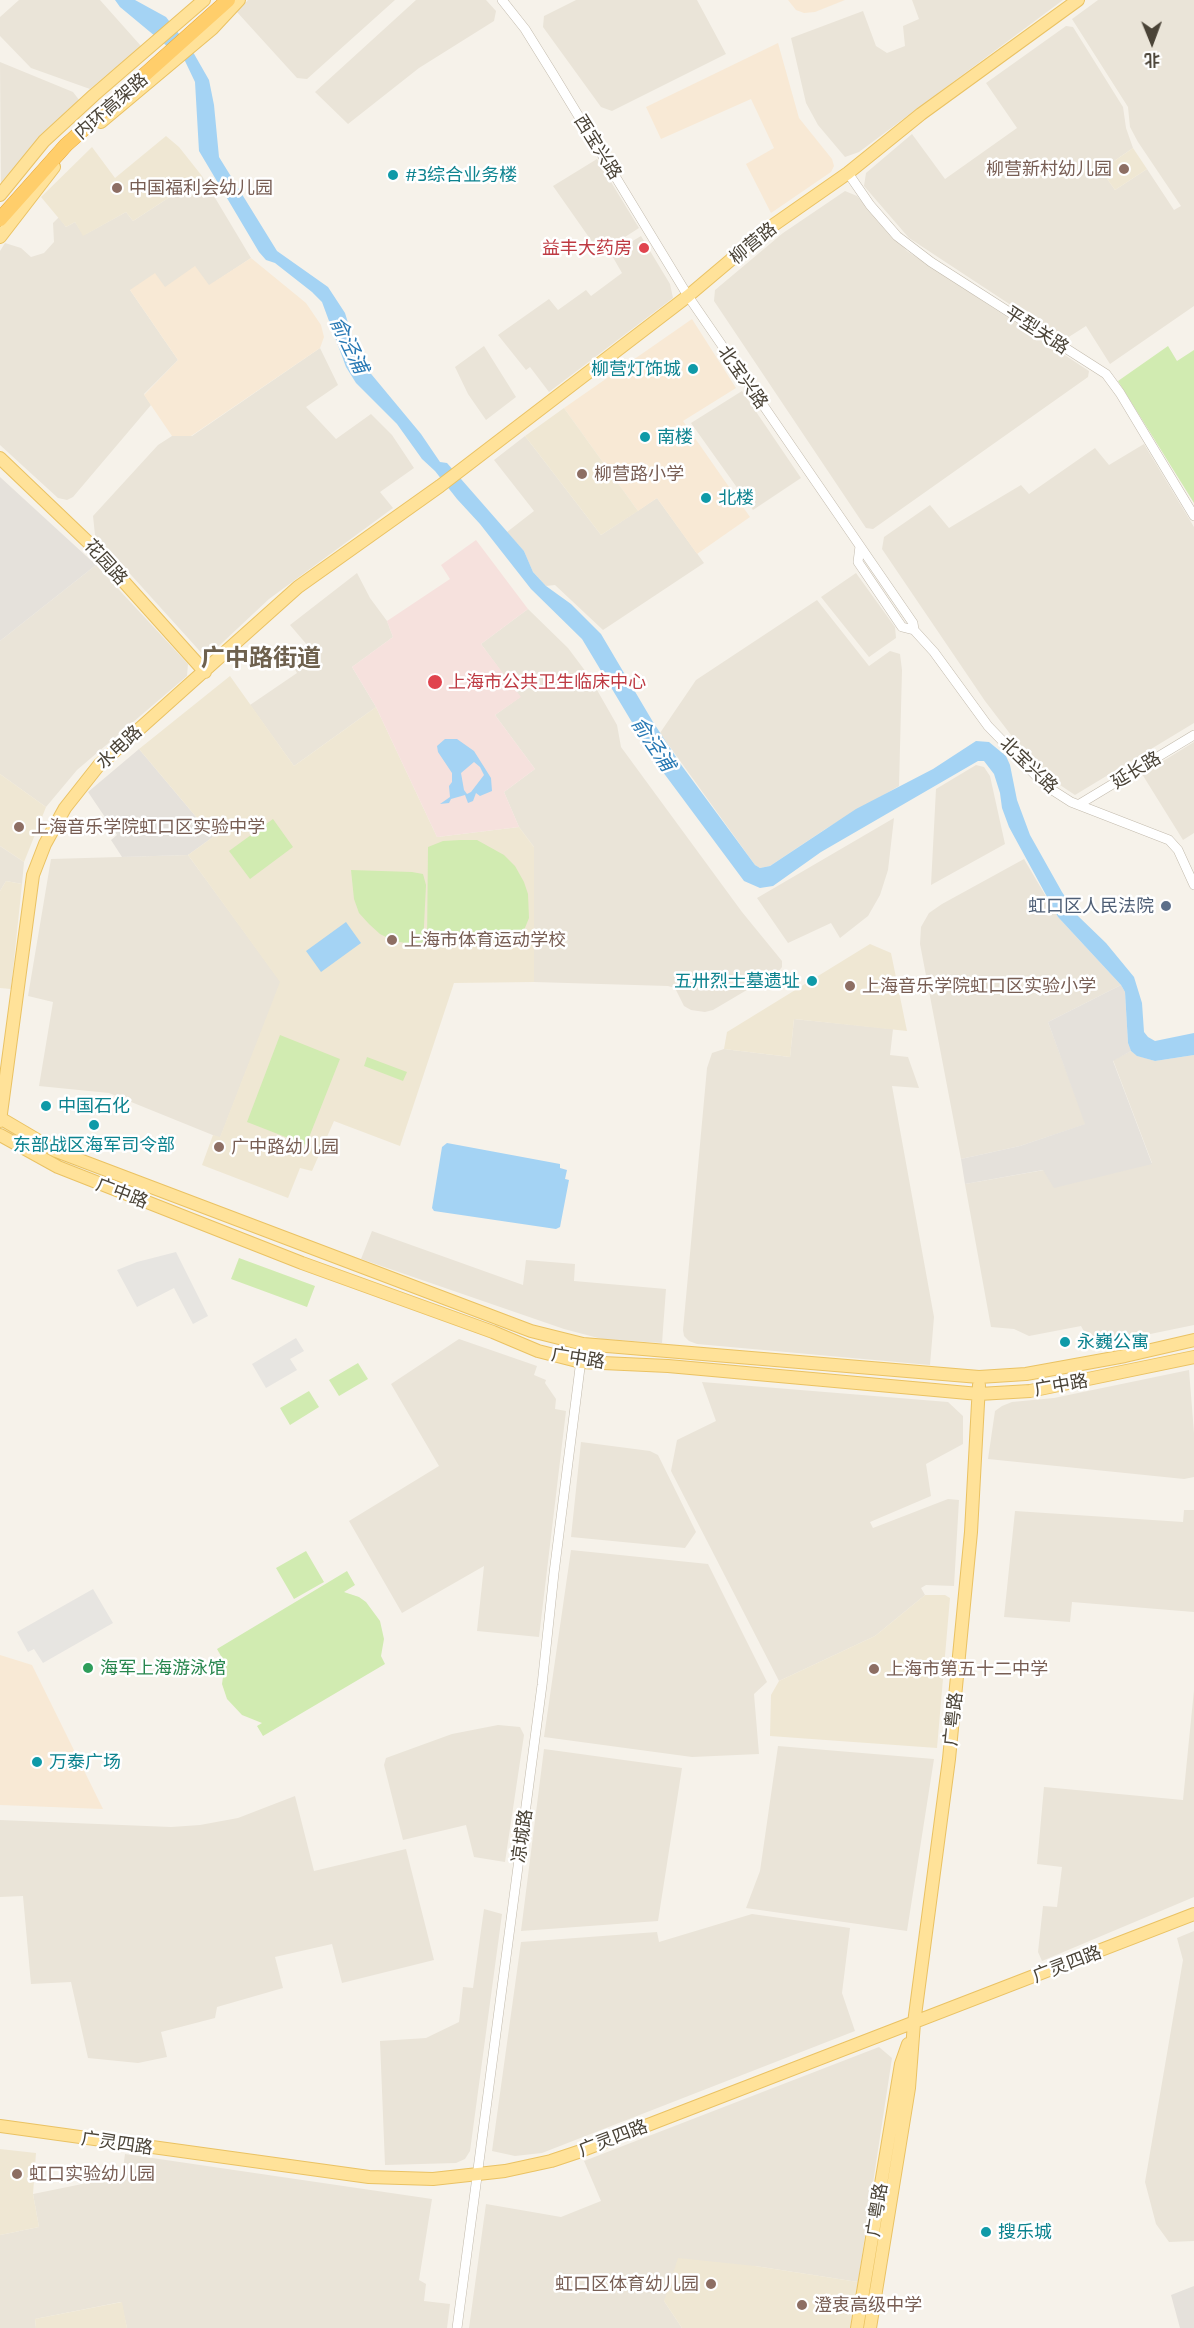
<!DOCTYPE html>
<meta charset="utf-8">
<style>
body{margin:0}
#map{position:relative;width:1194px;height:2328px;overflow:hidden;background:#f6f2ea;font-family:"Exo 2","Noto Sans SC",sans-serif}
canvas{display:block}
.north{position:absolute;left:1122px;top:12px;width:60px;height:60px;-webkit-text-stroke:4px #fff;paint-order:stroke;rotate:179deg;font-size:16px;font-weight:700;line-height:24px;text-align:center;color:#4a4337}
.north::after{content:'';display:block;margin:auto;width:21px;height:27px;background:#4a4337;clip-path:polygon(50% 0,100% 100%,50% 72%,0 100%)}
</style>
<div id="map">
<canvas width="1194" height="2328"></canvas>
<div class="north">北</div>
</div>
<script>
const context = document.querySelector('canvas').getContext('2d');
context.lineJoin = 'round';
function fillPath(path, color) { context.fillStyle = color; context.fill(path, 'evenodd'); }
const poly = rows => new Path2D(rows.map(r => 'M' + r).join(''));
function strokePath(path, color, width, dash) { context.strokeStyle = color; context.lineWidth = width; context.lineCap = dash ? 'butt' : 'round'; context.setLineDash(dash || []); context.stroke(path); }
function label(font, color, halo, rows, align = 'center') {
  context.font = font + ' "Exo 2","Noto Sans SC",sans-serif'; context.lineWidth = 5; context.setLineDash([]); context.textBaseline = 'middle'; context.strokeStyle = halo; context.fillStyle = color; for (const [text, x, y, turn = 0] of rows) {
    context.save(); context.translate(x, y); context.rotate((+turn || 0) * Math.PI / 180); context.textAlign = isNaN(turn) ? turn : align; if (halo) context.strokeText(text, 0, 0); context.fillText(text, 0, 0); context.restore();
  }
}
fillPath(poly([
 [19,0,100,0,141,46,90,89,31,68,0,36,0,17],
 [248,0,395,0,307,79,297,78,237,12],
 [416,0,486,0,496,11,494,21,419,68,348,124,315,92],
 [576,0,697,0,726,54,612,111,601,107,543,27,544,16],
 [912,0,1063,0,859,152,845,157,818,125,806,103,791,38,863,11,876,46,887,53,905,46,903,26,919,19],
 [1098,0,1194,0,1194,306,1110,364,1086,326,1064,340,909,238,864,186,866,173,912,134,945,179,1017,128,986,83,1066,26,1073,27,1123,107,1126,128,1133,148,1101,170,1115,190,1147,169,1174,210,1181,206,1138,142,1130,127,1128,107,1072,19],
 [0,62,73,92,80,101,1,184],
 [597,159,639,228,600,253,553,186],
 [202,176,251,258,209,286,130,290,178,360,144,394,151,405,73,497,67,500,58,498,0,445,0,251,5,243,21,248,31,257,44,253,54,242,53,223,59,217,66,227,75,222,84,235,126,212,133,221],
 [845,191,857,196,907,251,1089,371,1088,377,873,529,866,528,714,301,715,290,783,233],
 [641,236,670,284,673,298,549,392,530,367,526,370,498,335,549,299,558,310,586,290,591,296,622,273,611,254],
 [484,346,516,397,486,420,468,394,455,367],
 [320,348,338,385,306,407,336,439,371,414,392,435,414,468,380,492,393,508,269,599,206,658,95,535,93,516,158,445,172,436,192,436],
 [742,391,801,478,753,510,691,423],
 [525,436,601,535,657,498,704,563,603,630,555,585,546,586,533,572,524,551,507,532,534,511,494,460],
 [1144,444,1194,527,1194,723,1075,795,1054,781,1011,735,985,701,882,549,884,537,930,505,949,528,1021,485,1029,494,1095,448,1109,465],
 [96,565,188,664,187,676,77,770,46,807,0,774,0,641],
 [357,573,370,598,387,621,393,637,352,667,376,707,294,766,250,705,297,673,290,660,308,646,290,625],
 [856,573,895,627,896,638,869,657,821,597],
 [817,600,869,666,890,651,900,654,902,670,899,786,827,828,770,866,760,868,755,865,660,733,696,680],
 [528,609,568,648,589,676,617,725,621,747,742,912,782,961,782,967,779,971,713,1010,705,1012,691,1010,684,1006,675,988,668,986,534,982,534,847,519,827,504,792,535,769,495,715,520,697,481,644],
 [1194,742,1194,833,1183,840,1142,774],
 [976,765,984,767,990,776,1005,844,931,885,936,789],
 [894,818,888,870,880,895,868,916,840,938,831,923,788,943,757,898],
 [0,846,24,862,22,884,6,881,0,891],
 [188,855,281,982,220,1138,109,1093,39,1086,53,1002,28,996,51,859],
 [1024,859,1058,917,1121,985,1048,1022,1086,1124,1020,1146,961,1159,920,944,921,927,929,913,942,904],
 [794,1019,893,1029,890,1055,908,1057,919,1088,892,1086,934,1317,930,1365,697,1344,689,1341,684,1336,683,1330,707,1068,712,1053,724,1049,790,1057],
 [1131,1051,1138,1056,1155,1061,1194,1055,1194,1325,1092,1346,1081,1326,1029,1336,1014,1329,991,1327,965,1184,1044,1170,1152,1163,1113,1060],
 [372,1231,523,1285,526,1260,575,1264,574,1281,666,1289,662,1343,602,1339,564,1329,361,1259],
 [459,1339,537,1366,534,1375,546,1380,545,1383,556,1399,555,1409,566,1411,539,1637,477,1631,484,1566,402,1613,349,1521,439,1466,391,1384],
 [1189,1370,1194,1433,1194,1477,1184,1479,988,1459,995,1411,1002,1406,1012,1402,1054,1398],
 [702,1382,948,1402,963,1416,963,1444,926,1464,931,1496,870,1522,873,1528,948,1499,959,1500,954,1586,926,1585,921,1588,925,1595,875,1636,779,1681,671,1471,677,1440,716,1421],
 [581,1442,650,1451,658,1455,696,1532,685,1548,571,1537],
 [1184,1510,1194,1510,1194,1612,1072,1602,1070,1622,1004,1617,1015,1511,1183,1522],
 [571,1550,708,1564,767,1682,754,1694,759,1754,692,1757,544,1737],
 [1194,1690,1194,1897,1042,1961,1038,1952,1043,1906,1057,1907,1062,1867,1037,1864,1044,1787,1183,1800],
 [498,1725,520,1727,524,1735,505,1862,474,1857,466,1825,403,1840,384,1765,386,1758,452,1734],
 [778,1746,934,1759,907,1931,746,1908,760,1871],
 [544,1749,682,1768,658,1921,521,1931],
 [295,1796,314,1871,406,1849,434,1960,342,1983,332,1944,275,1957,283,1988,217,2007,215,2018,161,2032,167,2057,138,2063,88,2058,71,1982,31,1984,23,1896,0,1897,0,1820,171,1827,200,1825,238,1818],
 [484,1909,502,1914,470,2151,465,2159,456,2163,385,2165,380,2041,426,2038,459,2022,463,1987,473,1988],
 [752,1914,850,1928,842,1993,855,2031,542,2153,515,2156,492,2151,521,1942,657,1932,659,1942],
 [1194,1931,1194,2241,1169,2242,1156,2224,1145,2182,1183,1960,1177,1938],
 [879,2047,892,2058,858,2282,755,2266,664,2301,682,2328,469,2328,486,2204,561,2217,601,2201,584,2161],
 [125,2154,432,2199,419,2280,426,2284,424,2301,450,2304,447,2328,127,2328,121,2302,35,2319,36,2328,0,2328,0,2235,39,2227,33,2194,92,2182,121,2183]
]), '#eae4d8');
fillPath(poly([
 [788,0,845,0,815,12,804,13,796,10],
 [778,43,799,118,832,159,834,166,831,172,771,213,746,164,774,148,751,99,661,139,646,107],
 [251,258,306,303,321,325,324,337,320,348,191,436,172,436,144,395,178,360,130,290,155,273,165,287,195,266,209,285],
 [692,319,736,388,683,421,750,517,697,554,657,498,638,511,564,408],
 [0,1655,32,1665,103,1809,0,1805]
]), '#f8e9d5');
fillPath(poly([
 [0,477,96,565,0,641],
 [139,749,213,837,188,855,122,857,111,840,117,835,88,792],
 [1121,985,1125,992,1128,1043,1131,1051,1113,1061,1152,1164,1054,1188,1043,1170,965,1184,961,1159,1020,1146,1085,1124,1048,1022],
 [1194,2286,1194,2328,1180,2328,1171,2295]
]), '#e5e1db');
fillPath(poly([
 [166,136,179,147,202,176,133,221,126,212,83,236,75,222,66,227,41,197,92,147,115,178],
 [1133,148,1147,169,1115,190,1101,170],
 [564,408,638,511,601,535,525,436],
 [230,676,294,766,376,707,437,837,519,827,534,847,534,982,454,983,400,1146,334,1121,312,1171,300,1168,288,1198,202,1165,213,1135,220,1137,280,982,188,855,213,837,139,749],
 [0,774,46,807,24,862,0,846],
 [6,881,22,884,11,989,0,988,0,891],
 [870,944,891,953,907,1031,794,1019,790,1057,724,1049,727,1032],
 [925,1595,945,1595,950,1598,937,1748,770,1736,771,1695,779,1681,875,1636],
 [0,2149,36,2153,33,2194,39,2227,0,2235],
 [678,2258,755,2266,858,2282,850,2328,682,2328,664,2301],
 [122,2302,127,2328,36,2328,35,2319]
]), '#efe7d3');
fillPath(poly([
 [476,540,528,609,481,644,521,697,495,715,535,769,504,792,519,827,437,837,376,707,352,667,393,637,387,621,450,579,441,565]
]), '#f6e1dd');
fillPath(poly([
 [1168,346,1177,361,1194,350,1194,503,1118,381],
 [273,819,293,847,250,879,229,851],
 [460,840,477,840,504,855,515,866,524,882,528,894,529,918,520,940,434,944,427,942,428,847,443,841],
 [351,870,412,872,423,874,426,885,423,946,394,941,380,934,369,924,359,913,354,899],
 [280,1035,340,1059,306,1145,247,1122],
 [367,1057,407,1072,403,1081,364,1066],
 [239,1258,315,1286,307,1307,231,1279],
 [358,1363,368,1379,339,1396,329,1380],
 [309,1391,319,1407,290,1425,280,1408],
 [306,1551,324,1582,294,1599,276,1568],
 [347,1571,355,1585,344,1592,359,1597,366,1602,380,1621,384,1639,381,1656,385,1664,263,1736,257,1726,262,1723,242,1715,227,1699,222,1684,225,1663,217,1649]
]), '#d1ebb1');
fillPath(poly([
 [176,1252,208,1316,193,1324,174,1288,137,1307,117,1270,137,1262],
 [296,1338,304,1351,290,1359,297,1370,266,1388,252,1364],
 [93,1589,113,1623,43,1663,34,1649,28,1652,17,1632]
]), '#e7e5e1');
fillPath(poly([
 [115,0,135,0,166,17,193,52,209,80,214,105,219,157,277,251,328,287,345,313,357,352,367,369,421,434,440,462,447,463,524,551,533,572,546,586,571,604,601,634,653,722,682,766,755,865,760,868,770,866,856,809,933,769,976,741,989,742,1006,756,1010,765,1017,800,1030,835,1062,892,1078,916,1106,943,1134,977,1142,1003,1144,1032,1148,1037,1155,1041,1194,1033,1194,1055,1155,1061,1137,1056,1131,1051,1128,1043,1125,992,1121,985,1058,917,1009,827,1002,808,1000,793,994,774,984,761,978,761,821,852,773,886,760,888,744,881,657,764,582,639,531,589,480,524,457,499,435,471,422,459,397,424,356,383,346,367,322,302,312,292,275,263,266,260,259,252,199,151,195,82,185,61,120,7],
 [445,739,457,739,474,751,491,778,492,791,480,796,476,793,473,801,468,803,465,795,451,799,449,803,440,804,450,797,449,786,452,782,452,773,438,752,437,746],
 [474,762,480,767,484,775,471,792,467,794,464,790,461,773],
 [346,922,361,943,321,972,306,951],
 [447,1143,560,1164,560,1168,567,1170,565,1179,569,1180,560,1227,556,1229,434,1211,432,1208,442,1147]
]), '#a4d3f4');
const minor = poly([
 [502,0,525,29,553,74,688,296,860,546,858,562,902,627,914,630,934,652,988,726,1046,786,1071,802,1169,840,1178,850,1194,885],
 [848,173,870,205,897,236,931,262,1106,374,1120,393,1194,516],
 [860,546,913,623,914,630],
 [1078,805,1194,735],
 [457,2328,542,1685,554,1573,583,1344]
]);
const major = poly([
 [101,122,212,29,239,0],
 [0,195,44,141,94,95,204,0],
 [0,237,54,167],
 [0,458,90,544,205,672],
 [0,1118,56,1151,531,1331,583,1344,979,1377,1026,1374,1125,1356,1194,1340],
 [0,1121,33,875,45,844,65,808,99,765,298,587,440,486,688,296,765,231,848,173,921,114,1078,0],
 [0,1135,58,1167,302,1263,493,1332,538,1351,581,1362,668,1366,979,1394,1030,1391,1194,1357],
 [0,2126,369,2177,433,2179,505,2171,551,2161,578,2152,1194,1914],
 [857,2328,901,2064,908,2044],
 [870,2328,909,2088,914,2023,949,1759,971,1532,979,1385]
]);
const highway = poly([
 [0,219,66,145,228,0]
]);
strokePath(minor, '#c2baac', 10);
strokePath(major, '#eac263', 14);
strokePath(highway, '#e6a534', 15);
strokePath(minor, '#fff', 9);
strokePath(major, '#ffe299', 12);
strokePath(highway, '#ffce6b', 14);
for (const [x, y, r, color] of [
 [1124,169,6,"#8d6e63"],
 [393,175,6,"#0f9aa8"],
 [117,188,6,"#8d6e63"],
 [644,248,6,"#e0444e"],
 [693,369,6,"#0f9aa8"],
 [645,437,6,"#0f9aa8"],
 [582,474,6,"#8d6e63"],
 [706,498,6,"#0f9aa8"],
 [435,682,8,"#e0444e"],
 [19,827,6,"#8d6e63"],
 [1166,906,6,"#5c6f8a"],
 [392,940,6,"#8d6e63"],
 [812,981,6,"#0f9aa8"],
 [850,986,6,"#8d6e63"],
 [46,1106,6,"#0f9aa8"],
 [94,1125,6,"#0f9aa8"],
 [219,1147,6,"#8d6e63"],
 [1065,1342,6,"#0f9aa8"],
 [88,1668,6,"#2e9e5b"],
 [874,1669,6,"#8d6e63"],
 [37,1762,6,"#0f9aa8"],
 [17,2174,6,"#8d6e63"],
 [986,2232,6,"#0f9aa8"],
 [711,2284,6,"#8d6e63"],
 [802,2305,6,"#8d6e63"]
]) { const dot = new Path2D(); dot.arc(x, y, r, 0, 2 * Math.PI); context.fillStyle = color; context.fill(dot); strokePath(dot, '#fff', 2); }
label('18px', '#4a4337', '#fff', [
 ["内环高架路",111,106,-41],
 ["西宝兴路",598,147,58],
 ["柳营路",753,243,-39],
 ["平型关路",1037,330,33],
 ["北宝兴路",743,377,55],
 ["花园路",106,562,48],
 ["水电路",119,747,-43],
 ["北宝兴路",1029,765,44],
 ["延长路",1136,770,-31],
 ["广中路",122,1193,21],
 ["广中路",578,1358,9],
 ["广中路",1061,1385,-10],
 ["广粤路",953,1719,-84],
 ["凉城路",522,1836,-82],
 ["广灵四路",1067,1964,-21],
 ["广灵四路",613,2138,-21],
 ["广灵四路",117,2143,8],
 ["广粤路",877,2210,-81]
]);
label('18px', '#785e54', '#fff', [
 ["柳营新村幼儿园",1112,169,"right"],
 ["中国福利会幼儿园",129,188],
 ["柳营路小学",594,474],
 ["上海音乐学院虹口区实验中学",31,827],
 ["上海市体育运动学校",404,940],
 ["上海音乐学院虹口区实验小学",862,986],
 ["广中路幼儿园",231,1147],
 ["上海市第五十二中学",886,1669],
 ["虹口实验幼儿园",29,2174],
 ["虹口区体育幼儿园",699,2284,"right"],
 ["澄衷高级中学",814,2305]
], 'left');
label('18px', '#0d838f', '#fff', [
 ["#3综合业务楼",405,175],
 ["柳营灯饰城",681,369,"right"],
 ["南楼",657,437],
 ["北楼",718,498],
 ["五卅烈士墓遗址",800,981,"right"],
 ["中国石化",58,1106],
 ["东部战区海军司令部",94,1145,"center"],
 ["永巍公寓",1077,1342],
 ["万泰广场",49,1762],
 ["搜乐城",998,2232]
], 'left');
label('18px', '#be3a42', '#fff', [
 ["益丰大药房",632,248],
 ["上海市公共卫生临床中心",448,682,"left"]
], 'right');
label('18px', '#4e5e75', '#fff', [
 ["虹口区人民法院",1154,906]
], 'right');
label('18px', '#27864d', '#fff', [
 ["海军上海游泳馆",100,1668]
], 'left');
label('italic 20px', '#2879b4', '#fff', [
 ["俞泾浦",349,345,64],
 ["俞泾浦",653,744,56]
]);
label('bold 24px', '#6e614e', '#fff', [
 ["广中路街道",261,658]
]);
</script>
